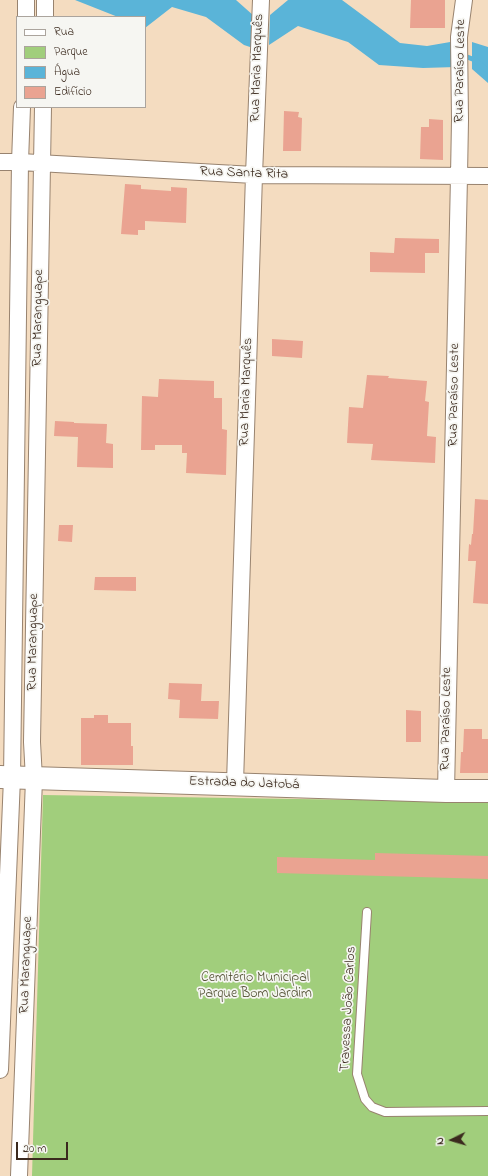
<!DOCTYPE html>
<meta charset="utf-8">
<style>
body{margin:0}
#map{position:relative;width:488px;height:1176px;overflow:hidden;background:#f4dcc0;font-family:"Indie Flower",sans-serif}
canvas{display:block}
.legend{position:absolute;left:16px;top:16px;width:130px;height:92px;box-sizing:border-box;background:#f6f6f2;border:1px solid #aba49d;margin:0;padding:5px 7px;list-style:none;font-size:12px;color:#3b2a1e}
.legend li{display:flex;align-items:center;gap:8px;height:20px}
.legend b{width:20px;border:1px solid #aba49d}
.north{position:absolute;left:432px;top:1120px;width:40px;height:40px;-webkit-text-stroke:3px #f6f6f2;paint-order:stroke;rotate:265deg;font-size:11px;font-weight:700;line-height:16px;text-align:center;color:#3b2a1e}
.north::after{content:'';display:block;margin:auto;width:14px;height:18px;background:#3b2a1e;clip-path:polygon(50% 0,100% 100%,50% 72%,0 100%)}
.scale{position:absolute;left:16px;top:1142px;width:52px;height:18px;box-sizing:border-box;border:2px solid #3b2a1e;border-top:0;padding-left:5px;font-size:12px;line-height:14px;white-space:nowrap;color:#3b2a1e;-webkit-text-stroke:3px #f6f6f2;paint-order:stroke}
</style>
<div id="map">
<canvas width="488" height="1176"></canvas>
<ul class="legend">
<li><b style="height:5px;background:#fff"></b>Rua</li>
<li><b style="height:11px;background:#a1ce7c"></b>Parque</li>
<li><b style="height:11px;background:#5ab4d8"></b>Água</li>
<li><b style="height:11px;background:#eaa391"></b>Edifício</li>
</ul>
<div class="north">N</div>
<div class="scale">20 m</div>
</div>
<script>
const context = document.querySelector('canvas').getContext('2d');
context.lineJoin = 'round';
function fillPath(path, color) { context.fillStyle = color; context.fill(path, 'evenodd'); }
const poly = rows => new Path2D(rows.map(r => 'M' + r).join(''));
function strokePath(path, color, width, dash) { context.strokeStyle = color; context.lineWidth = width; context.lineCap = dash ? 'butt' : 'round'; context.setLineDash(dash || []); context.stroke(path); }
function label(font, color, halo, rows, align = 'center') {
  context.font = font + ' "Indie Flower",sans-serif'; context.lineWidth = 3.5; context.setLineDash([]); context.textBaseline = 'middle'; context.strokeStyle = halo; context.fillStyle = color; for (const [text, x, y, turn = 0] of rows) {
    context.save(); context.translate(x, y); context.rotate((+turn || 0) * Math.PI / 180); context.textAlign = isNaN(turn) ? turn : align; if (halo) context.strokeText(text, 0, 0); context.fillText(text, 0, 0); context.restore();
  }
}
fillPath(poly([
 [43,795,488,802,488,1176,32,1176]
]), '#a1ce7c');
fillPath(poly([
 [75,0,236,0,254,16,253,48,244,45,206,17,172,7,145,28,145,17,118,17],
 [288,0,342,0,400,43,427,46,456,41,456,67,423,68,379,65,348,42,298,26,269,45,270,15],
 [472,42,488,47,488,83,472,69]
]), '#5ab4d8');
strokePath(poly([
 [462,55,475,60,488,71]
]), '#5ab4d8', 5);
fillPath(poly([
 [411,0,445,0,445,28,410,28],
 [284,111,299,112,298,117,302,118,301,151,283,151],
 [429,119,443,120,443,160,420,159,421,127,429,127],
 [125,184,141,185,141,189,171,191,171,187,187,188,186,223,145,221,145,230,138,230,138,235,121,234],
 [395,238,439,239,439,253,425,253,425,273,370,272,370,252,394,253],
 [272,339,303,341,302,358,272,356],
 [367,375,389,376,388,378,427,381,425,401,429,402,427,436,436,437,435,463,371,460,373,444,347,443,349,407,363,408],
 [159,379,214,381,214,398,222,398,222,429,227,430,226,475,186,473,187,453,182,453,182,445,155,445,155,450,141,450,142,396,158,397],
 [55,421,74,422,74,423,107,424,106,443,113,444,113,468,77,467,78,437,54,436],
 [475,499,488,500,488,604,473,603,476,561,468,561,469,544,471,545,472,534,473,534],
 [59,525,73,525,72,542,58,541],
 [95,577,136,577,136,591,94,590],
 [169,683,202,684,201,701,219,701,218,719,179,718,180,700,168,699],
 [406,710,421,711,421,742,406,742],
 [94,715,108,715,108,723,131,723,131,746,133,746,133,765,81,765,81,718,94,718],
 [464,729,482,729,482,739,488,739,488,773,460,773,461,752,463,752],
 [375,853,488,856,488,879,277,873,277,857,375,860]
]), '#eaa391');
const lane = poly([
 [367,912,357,1074,365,1099,372,1107,385,1112,488,1111]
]);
const street = poly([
 [26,17,26,0],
 [45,17,45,0],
 [0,162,20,162,254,175,488,176],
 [235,783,254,175,261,0],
 [446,791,459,176,460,120,459,37,464,0],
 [0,1070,12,778,20,162,22,107],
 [19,1176,34,779,32,742,43,107]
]);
const secondary = poly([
 [0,777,446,791,488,791]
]);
strokePath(lane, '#98836f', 10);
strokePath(street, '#98836f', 18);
strokePath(secondary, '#98836f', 24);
strokePath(lane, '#fff', 8);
strokePath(street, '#fff', 16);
strokePath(secondary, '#fff', 22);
label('14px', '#3b2a1e', '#f6f6f2', [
 ["Rua Maria Marquês",258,68,-88],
 ["Rua Paraíso Leste",461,71,-89],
 ["Rua Santa Rita",244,174,2],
 ["Rua Maranguape",39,318,-89],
 ["Rua Maria Marquês",247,392,-88],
 ["Rua Paraíso Leste",455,395,-89],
 ["Rua Maranguape",34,642,-89],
 ["Rua Paraíso Leste",447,719,-89],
 ["Estrada do Jatobá",244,784,2],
 ["Rua Maranguape",27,965,-88],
 ["Travessa João Carlos",349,1009,-87]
]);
label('14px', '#545336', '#f6f6f2', [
 ["Cemitério Municipal",255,979],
 ["Parque Bom Jardim",255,995]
]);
</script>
